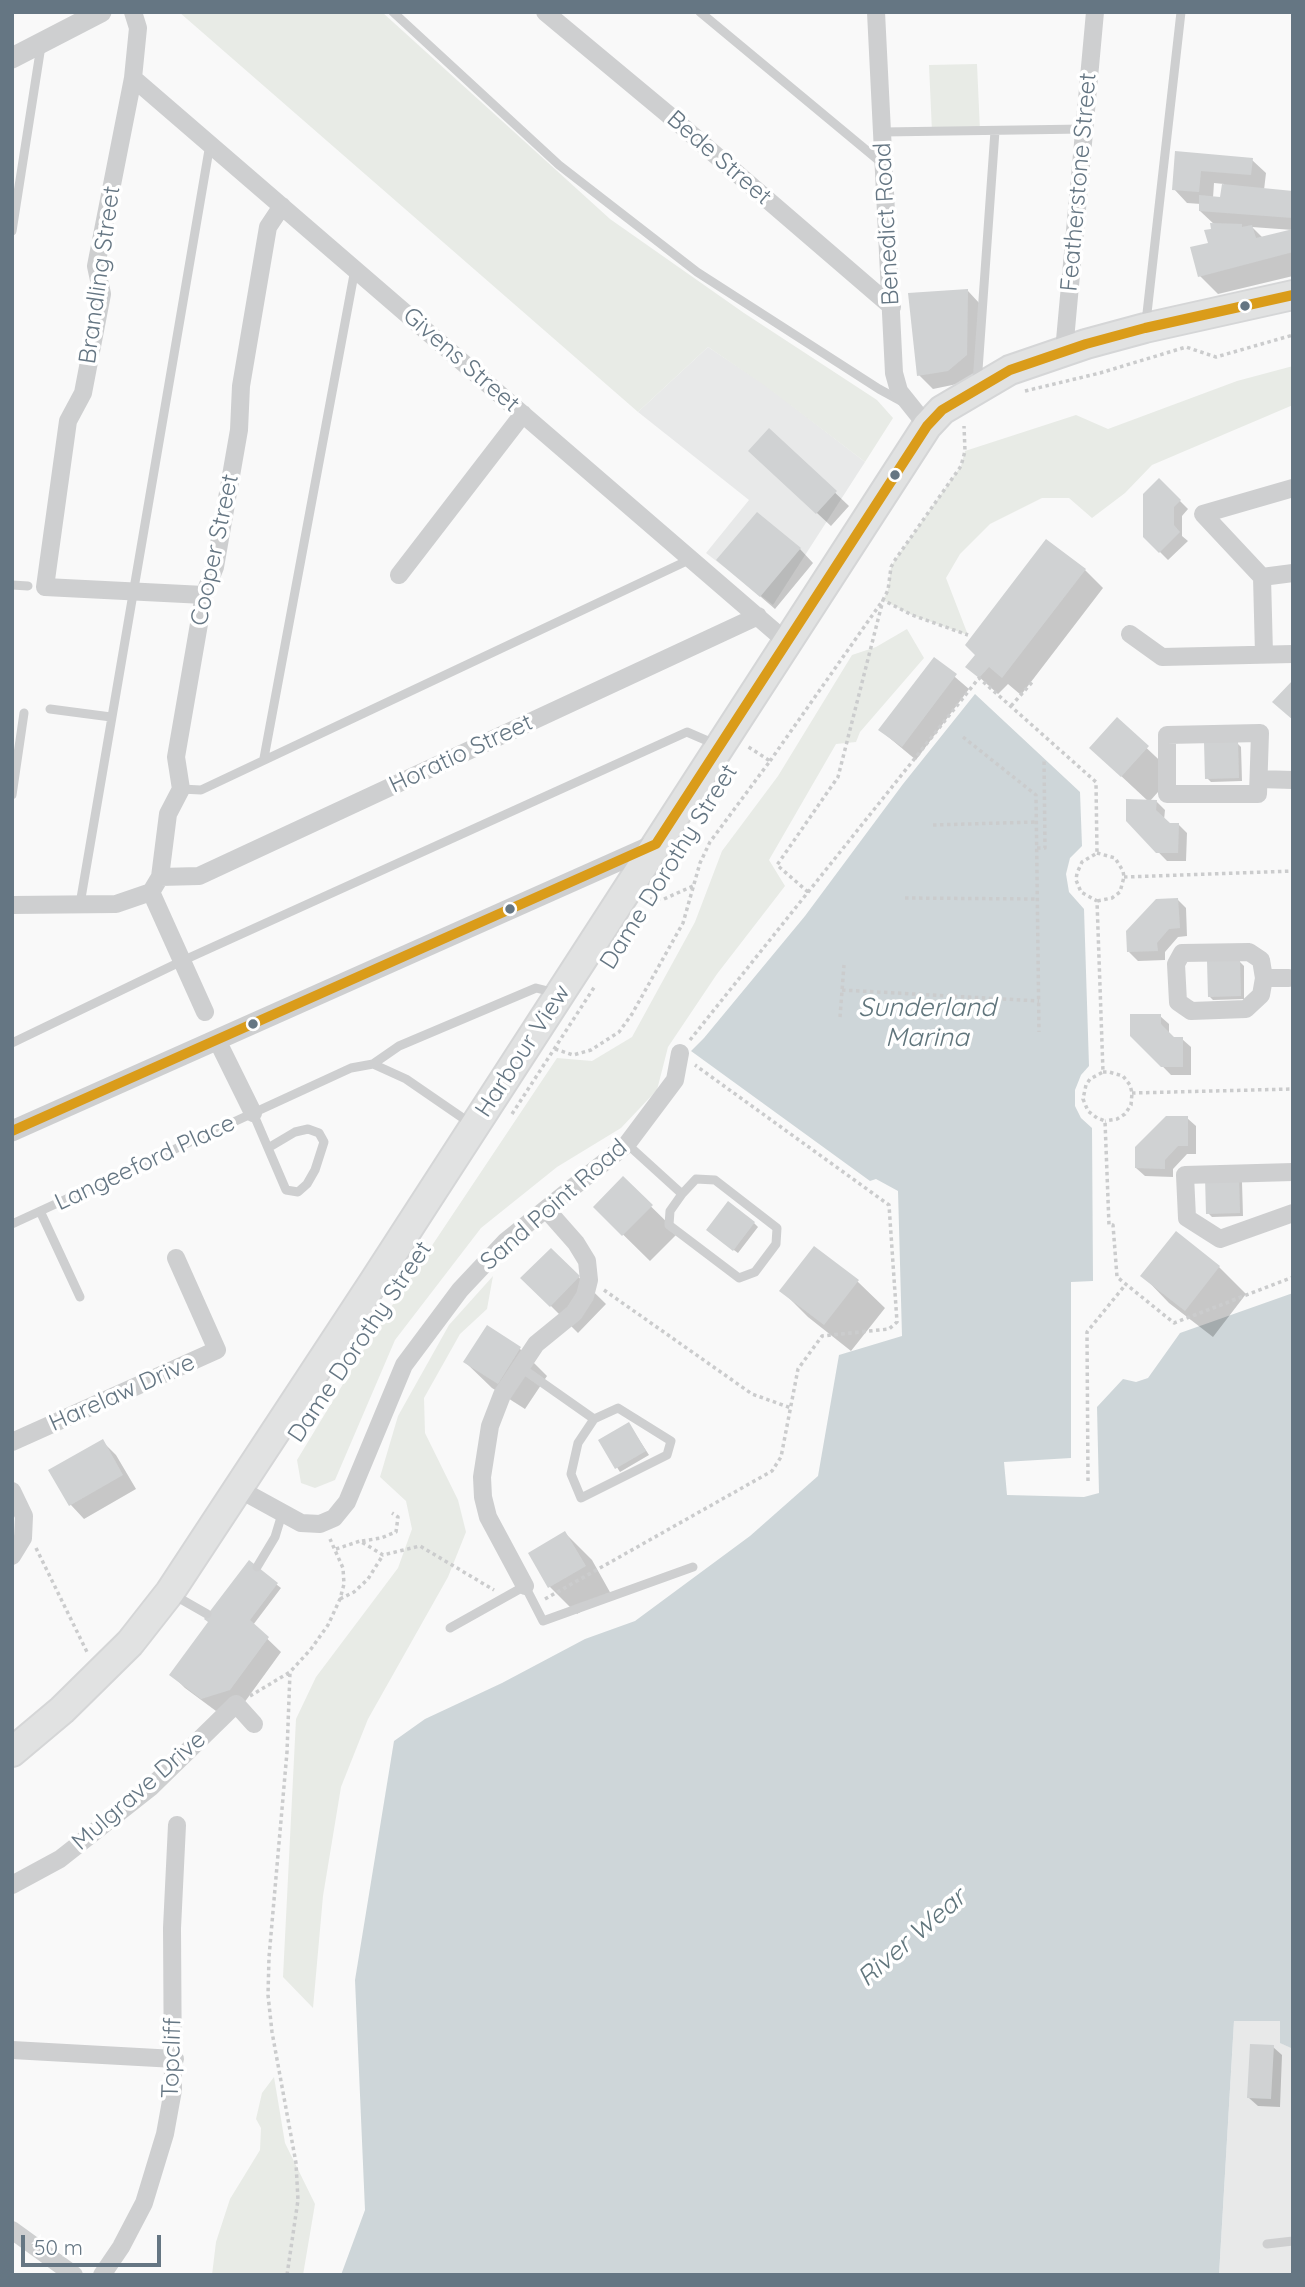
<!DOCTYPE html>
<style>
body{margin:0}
#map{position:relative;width:1305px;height:2287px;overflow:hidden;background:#f9f9f9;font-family:Quicksand,sans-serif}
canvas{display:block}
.frame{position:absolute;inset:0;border:14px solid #657683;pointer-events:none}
.scale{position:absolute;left:21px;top:2235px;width:140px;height:32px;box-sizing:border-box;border:4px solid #657683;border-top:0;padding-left:9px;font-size:21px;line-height:24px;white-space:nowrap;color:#657683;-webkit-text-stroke:5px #fff;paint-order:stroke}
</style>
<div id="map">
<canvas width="1305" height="2287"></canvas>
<div class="frame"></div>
<div class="scale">50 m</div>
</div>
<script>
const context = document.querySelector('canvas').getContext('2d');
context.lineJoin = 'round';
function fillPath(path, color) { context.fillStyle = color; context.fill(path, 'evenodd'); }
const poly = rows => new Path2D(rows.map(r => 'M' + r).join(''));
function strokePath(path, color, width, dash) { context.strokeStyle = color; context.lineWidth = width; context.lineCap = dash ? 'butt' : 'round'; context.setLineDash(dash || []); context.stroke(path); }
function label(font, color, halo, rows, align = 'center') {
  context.font = font + ' Quicksand,sans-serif'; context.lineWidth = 7; context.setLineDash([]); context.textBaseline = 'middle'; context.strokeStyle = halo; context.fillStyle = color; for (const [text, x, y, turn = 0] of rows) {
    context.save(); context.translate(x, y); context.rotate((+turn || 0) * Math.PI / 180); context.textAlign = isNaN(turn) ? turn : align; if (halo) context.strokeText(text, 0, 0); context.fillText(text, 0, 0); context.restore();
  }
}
fillPath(poly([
 [708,347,764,384,865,462,773,605,706,553,749,500,638,412],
 [1234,2021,1280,2021,1281,2043,1293,2049,1293,2275,1219,2275]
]), '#e8e9e9');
fillPath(poly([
 [179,12,382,12,610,219,744,313,877,400,893,418,865,462,764,385,708,347,638,412],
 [977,64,980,131,932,132,929,65],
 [1293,366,1293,405,1152,465,1125,493,1092,518,1069,498,1042,498,990,524,960,554,946,578,968,635,912,615,883,600,888,590,891,567,895,560,961,466,965,451,1076,415,1108,429,1237,381],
 [907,629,924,658,860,732,856,742,836,744,769,860,785,886,717,974,668,1047,657,1090,621,1128,557,1167,481,1228,395,1340,335,1480,315,1488,301,1483,297,1460,377,1328,557,1058,592,1061,632,1037,695,922,722,851,778,776,852,655,876,647],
 [493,1276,487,1309,460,1334,424,1398,425,1433,458,1500,466,1532,448,1577,368,1719,341,1787,323,1896,313,2008,283,1977,296,1719,316,1677,398,1568,412,1529,406,1501,380,1477,398,1416,449,1325],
 [274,2077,285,2143,315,2204,303,2275,212,2275,216,2242,230,2199,260,2150,261,2128,256,2119,262,2093]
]), '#e8ebe6');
fillPath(poly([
 [975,694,1080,792,1082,846,1070,858,1066,874,1069,892,1084,909,1089,1066,1081,1075,1075,1090,1075,1106,1081,1118,1092,1128,1093,1281,1071,1282,1071,1458,1004,1462,1007,1495,1084,1497,1099,1493,1097,1407,1123,1379,1136,1382,1148,1378,1180,1333,1293,1293,1293,2049,1280,2043,1280,2021,1234,2021,1219,2275,341,2275,365,2210,355,1980,394,1741,425,1719,502,1683,585,1639,635,1621,750,1536,818,1476,839,1355,902,1336,898,1191,876,1179,870,1181,691,1051,704,1038,805,916,903,784]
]), '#ced6d9');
fillPath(poly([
 [1177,153,1252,160,1266,173,1264,190,1293,193,1293,230,1252,227,1263,238,1293,231,1293,276,1218,294,1200,276,1215,225,1200,211,1201,204,1187,203,1174,189],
 [1214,183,1224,184,1221,199,1213,198],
 [968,291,981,305,980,369,962,383,933,389,919,375],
 [769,430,849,506,831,526,764,464],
 [1159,480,1188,509,1182,516,1182,536,1188,541,1168,560,1145,537],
 [1046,541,1085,570,1103,588,1021,695,1008,684,998,694,968,667],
 [800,549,813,563,775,609,718,560],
 [934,659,969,689,916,760,880,730],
 [1117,720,1174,774,1150,801,1156,801,1165,810,1164,820,1169,824,1178,824,1187,833,1186,861,1167,861,1128,821,1148,801,1091,748],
 [1237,743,1241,747,1242,781,1211,782,1207,778],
 [1178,900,1186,908,1187,936,1178,937,1165,952,1165,960,1138,961,1129,952],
 [1240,962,1244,966,1244,999,1213,1000,1209,996],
 [1160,1016,1169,1024,1169,1034,1173,1039,1182,1039,1191,1047,1191,1075,1171,1075,1132,1035],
 [1187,1118,1196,1126,1196,1154,1187,1154,1173,1169,1173,1177,1145,1176,1136,1168],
 [623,1179,678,1233,650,1261,595,1207],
 [1207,1179,1242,1182,1243,1216,1212,1217,1208,1213],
 [754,1223,758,1227,738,1253,712,1234],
 [1176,1234,1219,1267,1246,1294,1213,1337,1169,1303,1143,1276],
 [815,1248,858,1282,885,1308,851,1351,808,1317,782,1291],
 [551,1250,606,1304,578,1333,523,1278],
 [487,1328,520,1349,547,1376,525,1409,492,1388,465,1362],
 [629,1424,649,1455,620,1472,600,1441],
 [102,1441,116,1455,136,1489,84,1519,71,1505,51,1471],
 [565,1533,592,1560,611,1594,577,1614,550,1587,530,1553],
 [249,1563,281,1588,253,1625,281,1652,244,1703,216,1711,185,1688,172,1675,210,1623],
 [1273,2047,1282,2055,1280,2107,1258,2106,1249,2098]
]), '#0003');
fillPath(poly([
 [1175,151,1253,158,1251,175,1201,171,1199,192,1172,190],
 [1222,184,1293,191,1293,218,1199,211,1199,195,1220,197],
 [1210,223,1242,224,1242,227,1252,225,1256,238,1293,229,1293,252,1198,277,1190,247,1208,243,1204,230,1211,229],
 [968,289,967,355,948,371,917,376,908,293],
 [769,428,837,491,816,514,748,451],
 [1159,478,1181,500,1174,507,1174,525,1180,532,1159,553,1143,537,1143,494],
 [757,512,801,548,760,597,716,560],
 [1046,539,1086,569,1002,678,989,667,979,678,965,667,975,655,965,645],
 [934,657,957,674,902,747,878,730],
 [1293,680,1293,720,1272,702],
 [1117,717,1149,746,1121,777,1089,748],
 [1238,741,1239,778,1205,779,1204,742],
 [1126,799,1157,800,1156,810,1170,823,1179,823,1178,853,1156,853,1126,821],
 [1178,898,1180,928,1169,929,1157,943,1158,951,1127,952,1126,931,1156,899],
 [1240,960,1241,996,1208,997,1207,961],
 [1130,1014,1161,1014,1161,1024,1174,1037,1183,1037,1183,1067,1161,1067,1130,1036],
 [1166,1116,1188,1116,1188,1146,1178,1146,1165,1160,1165,1169,1135,1168,1135,1147],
 [623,1176,653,1205,622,1236,593,1207],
 [1205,1177,1239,1177,1240,1213,1206,1214],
 [728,1201,755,1222,733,1251,706,1230],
 [1176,1231,1220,1266,1185,1311,1140,1276],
 [814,1246,859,1280,824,1325,779,1291],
 [551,1248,580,1276,550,1307,520,1278],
 [487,1325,521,1347,498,1384,463,1362],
 [629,1422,646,1451,615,1469,598,1440],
 [103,1439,123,1475,69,1506,48,1470],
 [565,1531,586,1566,548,1588,528,1553],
 [249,1560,278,1583,250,1620,269,1637,230,1690,201,1699,169,1675,208,1622,204,1619],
 [1250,2044,1274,2045,1271,2099,1247,2098]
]), '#d0d2d3');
const primary = poly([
 [12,1752,62,1710,130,1643,170,1592,373,1283,927,426,942,410,1010,370,1086,344,1145,328,1293,295]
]);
strokePath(primary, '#d5d6d7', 32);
strokePath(poly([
 [1025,391,1100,373,1186,347,1216,357,1293,335],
 [1011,706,1034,680],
 [963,737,1036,795,1039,1032],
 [770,761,883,600,888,590,891,567,895,560,961,466,965,451,964,426],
 [933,825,1036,822],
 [1037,848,1045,848,1044,758],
 [1097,853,1115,858,1123,871,1124,877,1120,892,1112,898,1097,901],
 [1124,877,1293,871],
 [808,892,777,865,838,777,883,600,912,615,968,635],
 [905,898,1037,899],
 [650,899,664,899,693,886],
 [842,990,1039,1001],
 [840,1017,844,965],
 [690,1040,979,678,1096,782,1097,853,1082,862,1077,873,1076,880,1081,892,1097,901,1103,1072,1090,1079,1086,1085,1083,1099,1088,1111,1097,1118,1105,1121,1109,1225,1113,1225,1117,1277,1174,1323,1293,1277],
 [555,1049,573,1055,591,1050,619,1032,632,1014,683,923,700,863,710,842,770,761,747,746],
 [1103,1072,1109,1072,1123,1076,1130,1085,1132,1093,1131,1105,1125,1114,1117,1119,1105,1121],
 [1132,1093,1293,1089],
 [512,1114,595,986],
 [604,1290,752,1394,791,1408],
 [1088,1481,1087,1332,1126,1284],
 [362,1541,381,1538,396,1532,398,1517,392,1513],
 [36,1548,88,1654],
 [336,1549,360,1541,383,1555,420,1546,494,1590],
 [340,1599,354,1592,368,1579,383,1555],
 [545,1599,772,1471,781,1457,798,1369,822,1336,889,1329,897,1322,889,1205,695,1065],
 [250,1696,290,1672,311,1649,328,1625,340,1599,344,1584,343,1568,330,1539],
 [287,2275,298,2200,296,2163,272,2032,268,1995,269,1957,287,1752,290,1672]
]), '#cbcccd', 3.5, [3.5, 3.5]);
strokePath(poly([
 [393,12,559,165,697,272,879,389,901,401],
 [700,12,883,164],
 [883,132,1084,129],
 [12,231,41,46],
 [1146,322,1181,12],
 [977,384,995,131],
 [12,585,28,586],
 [50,709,111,717],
 [264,758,355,269],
 [181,789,201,790,691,559],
 [12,795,24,713],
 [80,904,210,144],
 [12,1043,182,961,687,732,717,745],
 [373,1064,399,1046,536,988,556,993],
 [253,1113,286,1190,298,1192,307,1184,315,1170,324,1142,319,1133,308,1129,295,1132,268,1148],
 [627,1144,682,1194,696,1179,715,1180,777,1228,776,1244,755,1272,739,1278,669,1225,670,1211,682,1194],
 [40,1211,80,1297],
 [12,1224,351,1068,373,1064,406,1079,470,1123],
 [520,1367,594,1419,618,1408,671,1441,667,1455,581,1498,571,1474,578,1443,594,1419],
 [257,1567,275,1537,282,1514],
 [172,1594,207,1614],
 [450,1628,525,1586,543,1621,693,1567],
 [1267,2244,1293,2241]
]), '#cecfd0', 9);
strokePath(poly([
 [133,12,138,28,133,78,96,266,102,294,83,393,68,421,45,587,204,595],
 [545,12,676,121,892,307],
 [876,12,894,373,899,391,927,426],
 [133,78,788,643],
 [1064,351,1095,12],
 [399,575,523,414],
 [1262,577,1293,573],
 [1130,634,1162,657,1293,654],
 [1264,654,1262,577,1203,514,1293,488],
 [1260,733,1258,794,1167,794,1167,735,1260,733],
 [1259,779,1293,780],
 [160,877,199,876,758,616],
 [151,892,160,877,168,814,181,789,176,757,204,595,215,567,239,430,241,386,268,227,282,206],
 [151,892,205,1012],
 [12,905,116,904,151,892],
 [1249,952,1261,960,1264,978,1261,995,1246,1009,1191,1011,1178,1002,1176,964,1182,953,1249,952],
 [1264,978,1289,978],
 [217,1040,253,1113],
 [1293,1172,1185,1175,1187,1218,1220,1239,1293,1213],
 [12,1442,217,1350,176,1258],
 [239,1489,301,1523,320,1524,334,1518,347,1502,404,1365,460,1290,506,1241,627,1144,675,1080,680,1053],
 [12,1491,24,1516,23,1538,12,1556],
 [525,1586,488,1517,483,1497,482,1477,490,1426,502,1395,536,1344,574,1313,585,1296,589,1280,587,1261,576,1243,546,1209],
 [12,1885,60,1859,150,1788,236,1704,254,1724],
 [12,2050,175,2059],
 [12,2230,74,2275],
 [102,2275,121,2247,144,2203,165,2134,173,2090,172,1928,177,1825]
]), '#cecfd0', 18);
strokePath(poly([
 [12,58,101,12],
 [12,1131,656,844]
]), '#cecfd0', 21);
strokePath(primary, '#e1e2e2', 28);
strokePath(poly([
 [12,1131,656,844,927,426,942,410,1010,370,1086,344,1145,328,1293,295]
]), '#da9c1a', 10);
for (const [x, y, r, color] of [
 [1245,306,6,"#657683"],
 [895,475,6,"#657683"],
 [510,909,6,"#657683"],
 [253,1024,6,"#657683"]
]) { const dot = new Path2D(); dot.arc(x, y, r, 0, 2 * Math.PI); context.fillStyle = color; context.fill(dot); strokePath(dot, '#fff', 2.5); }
label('24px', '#657683', '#fff', [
 ["Bede Street",719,158,41],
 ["Featherstone Street",1079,182,-85],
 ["Benedict Road",887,224,-93],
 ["Brandling Street",100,275,-82],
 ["Givens Street",461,360,41],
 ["Cooper Street",215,550,-78],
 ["Horatio Street",461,754,-25],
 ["Dame Dorothy Street",669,867,-58],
 ["Harbour View",523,1051,-57],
 ["Langeeford Place",145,1163,-25],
 ["Sand Point Road",554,1205,-41],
 ["Dame Dorothy Street",360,1342,-56],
 ["Harelaw Drive",122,1393,-24],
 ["Mulgrave Drive",139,1791,-41],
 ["Topcliff",172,2058,-88]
]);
label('italic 26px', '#60757c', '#fff', [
 ["Sunderland",927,1008],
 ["Marina",927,1038],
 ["River Wear",912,1938,-41]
]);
</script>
